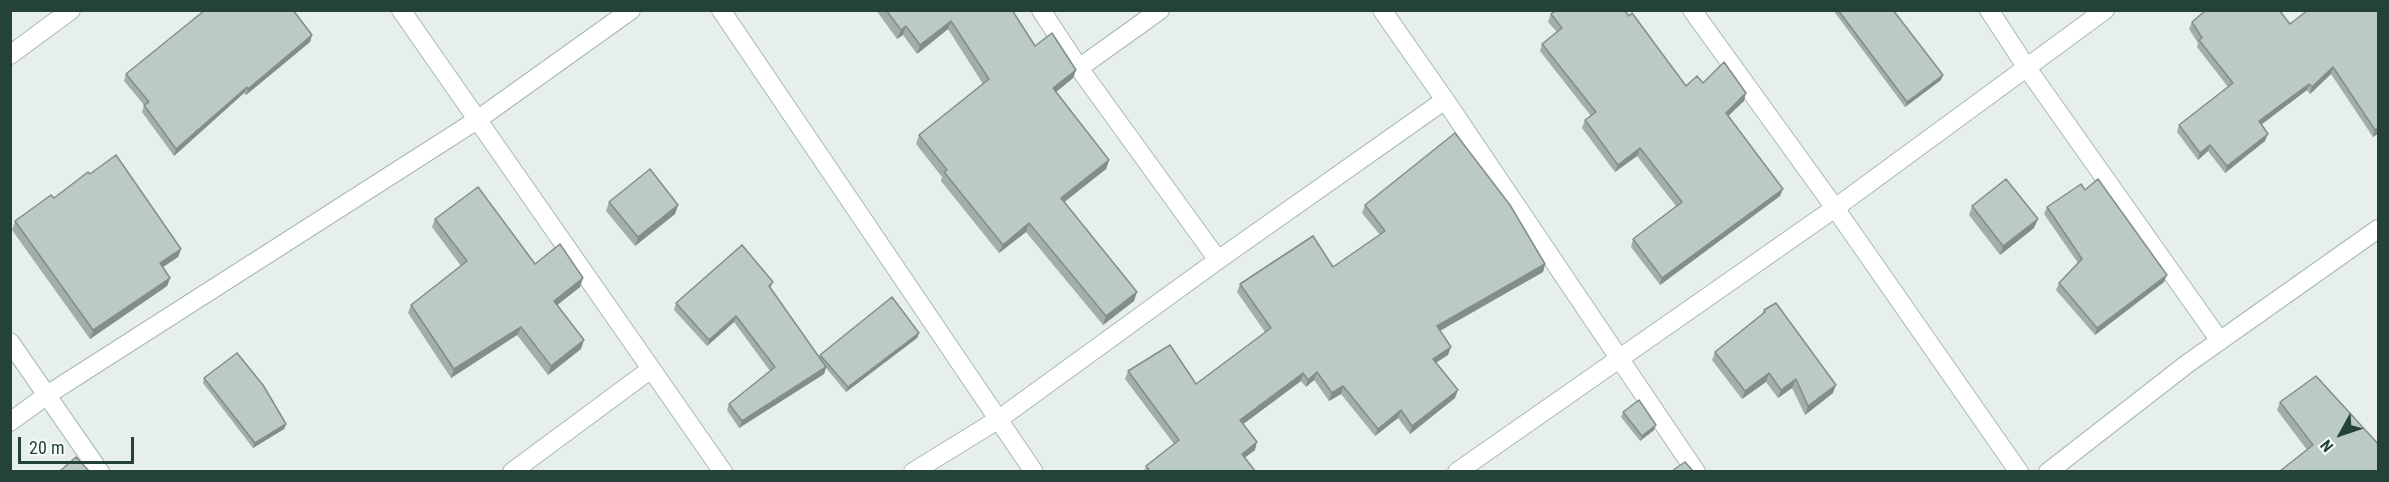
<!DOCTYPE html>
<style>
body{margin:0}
#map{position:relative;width:2389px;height:482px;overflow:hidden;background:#e6efeb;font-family:"Roboto Condensed",sans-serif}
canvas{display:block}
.frame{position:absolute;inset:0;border:12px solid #24423a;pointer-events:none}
.north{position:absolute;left:2311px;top:404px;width:60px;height:60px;-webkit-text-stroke:4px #f7fbf9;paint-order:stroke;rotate:230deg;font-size:16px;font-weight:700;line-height:24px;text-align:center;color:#24423a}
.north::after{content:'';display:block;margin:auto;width:21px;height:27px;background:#24423a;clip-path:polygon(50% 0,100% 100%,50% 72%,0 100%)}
.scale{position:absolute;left:18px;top:437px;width:116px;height:27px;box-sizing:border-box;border:3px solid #24423a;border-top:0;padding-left:8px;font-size:18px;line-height:21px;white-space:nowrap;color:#24423a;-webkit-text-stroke:4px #f7fbf9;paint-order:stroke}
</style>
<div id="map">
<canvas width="2389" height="482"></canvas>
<div class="frame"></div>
<div class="north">N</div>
<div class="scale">20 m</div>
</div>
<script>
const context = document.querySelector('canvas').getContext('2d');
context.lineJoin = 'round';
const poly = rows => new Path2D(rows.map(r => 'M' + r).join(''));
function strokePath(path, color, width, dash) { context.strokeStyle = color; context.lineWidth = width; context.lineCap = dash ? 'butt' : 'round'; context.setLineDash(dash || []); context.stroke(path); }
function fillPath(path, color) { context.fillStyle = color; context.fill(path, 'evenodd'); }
const minor = poly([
 [401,10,723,472],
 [721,10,1034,472],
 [1041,10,1079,68,1218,260],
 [1382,10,1445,100,1696,472],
 [1692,10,1835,208,2019,472],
 [1989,10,2027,68,2220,341],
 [10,55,71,10],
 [1079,68,1160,10],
 [10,342,100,472],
 [10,422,47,395,477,120,631,10],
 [512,472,651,369],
 [913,472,999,419,1218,260,1445,100],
 [1457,472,1835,208,2105,10],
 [2048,472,2187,364,2378,229]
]);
strokePath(minor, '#a8b8b2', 20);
strokePath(minor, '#fff', 18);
fillPath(poly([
 [876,10,1012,10,1035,46,1076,70,1073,78,1056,92,1109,160,1106,169,1064,202,1134,301,1103,325,1026,232,999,253,941,181,942,177,916,144,919,135,983,84,948,29,917,54,903,35,897,39],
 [1833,10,1893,10,1941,80,1905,107],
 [2308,10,2379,133,2373,137,2331,74,2310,94,2307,90,2261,124,2265,141,2225,173,2208,151,2198,160,2177,132,2179,125,2228,87,2197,47,2198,43,2189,29,2192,22,2290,24],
 [1551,14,1686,86,1703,83,1744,101,1728,116,1780,196,1660,285,1631,247,1633,239,1676,206,1637,156,1615,172,1582,128,1585,120,1591,116,1540,51,1542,44,1557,32,1548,22],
 [312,35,310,42,246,95,244,93,174,156,142,112,144,105,124,81,126,74],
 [90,174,181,249,178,257,163,267,170,278,167,286,90,339,12,230,15,221,54,198],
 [2085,190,2164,282,2095,335,2056,290,2059,283,2078,263,2044,214,2047,207],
 [609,202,678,205,675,214,635,246,606,211],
 [1365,205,1545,264,1543,272,1440,331,1448,355,1436,363,1455,398,1410,434,1398,418,1375,436,1341,394,1329,401,1314,380,1306,387,1301,381,1243,424,1255,450,1244,458,1255,471,1144,471,1146,466,1174,444,1125,379,1128,371,1196,384,1265,332,1237,292,1240,284,1333,267,1380,235,1362,213],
 [1972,206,2034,228,2000,255,1969,215],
 [435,219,535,264,583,278,580,287,557,305,581,349,548,375,517,335,451,378,408,313,411,305,461,266,432,227],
 [773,282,770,289,819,358,820,355,919,333,917,338,846,392,826,368,824,374,739,428,727,410,729,404,770,371,734,322,707,346,674,310,676,303],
 [1764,310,1833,393,1805,415,1792,388,1778,398,1766,382,1742,399,1712,360,1715,352,1762,314],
 [204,378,286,424,284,429,253,448,203,383],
 [2280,402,2379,445,2307,450,2277,410],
 [1623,412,1654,430,1640,441,1621,417]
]), '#a1aea9');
fillPath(poly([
 [951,21,948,29,917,54,920,45],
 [906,26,903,35,897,39,901,30],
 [312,35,310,42,246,95,248,89],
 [2333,67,2331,74,2310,94,2312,87],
 [1076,70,1073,78,1050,97,1053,88],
 [1943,75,1941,80,1905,107,1907,102],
 [2309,84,2307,90,2257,128,2259,121],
 [247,87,244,93,174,156,176,149],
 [1746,93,1744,101,1724,120,1726,113],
 [2379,128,2379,133,2373,137,2375,130],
 [2268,134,2265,141,2225,173,2227,166],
 [2210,145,2208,151,2198,160,2200,153],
 [1640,148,1637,156,1615,172,1618,165],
 [1109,160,1106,169,1058,207,1061,198],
 [1783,189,1780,196,1660,285,1662,278],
 [678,205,675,214,635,246,638,237],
 [2038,219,2034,228,2000,255,2003,246],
 [1029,223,1026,232,999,253,1003,245],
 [181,249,178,257,157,271,160,263],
 [1545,264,1543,272,1434,334,1437,326],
 [2167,275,2164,282,2095,335,2097,328],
 [170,278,167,286,90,339,93,330],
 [583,278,580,287,551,310,554,301],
 [1137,292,1134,301,1103,325,1106,316],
 [736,316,734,322,707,346,709,340],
 [521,327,517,335,451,378,454,369],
 [919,333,917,338,846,392,848,387],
 [584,340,581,349,548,375,551,366],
 [1451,347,1448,355,1430,366,1433,359],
 [826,367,824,374,739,428,742,421],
 [1317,372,1314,380,1306,387,1308,380],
 [1303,373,1301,381,1238,428,1240,420],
 [1769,373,1766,382,1742,399,1745,391],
 [1796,379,1792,388,1778,398,1781,390],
 [1836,385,1833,393,1805,415,1808,406],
 [1343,386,1341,394,1329,401,1332,393],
 [1458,390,1455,398,1410,434,1412,426],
 [1401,410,1398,418,1375,436,1378,429],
 [286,424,284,429,253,448,255,443],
 [1656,425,1654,430,1640,441,1642,436],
 [1257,442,1255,450,1239,462,1242,454]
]), '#838d89');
const building = poly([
 [205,10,293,10,312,35,248,89,247,87,176,149,144,105,149,102,126,74,205,10],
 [886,10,1012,10,1035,46,1052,33,1076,70,1053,88,1109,160,1061,198,1137,292,1106,316,1029,223,1003,245,944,172,947,170,919,135,989,79,951,21,920,45,906,26,901,30,886,10],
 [1556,10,1624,10,1629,16,1632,13,1686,86,1697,76,1703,83,1724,62,1746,93,1726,113,1783,189,1662,278,1633,239,1682,202,1640,148,1618,165,1585,120,1596,112,1542,44,1562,28,1551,14,1556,10],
 [1838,10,1893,10,1943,75,1907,102,1838,10],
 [2206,10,2279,10,2290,24,2308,10,2379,10,2379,128,2375,130,2333,67,2312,87,2309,84,2259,121,2268,134,2227,166,2210,145,2200,153,2179,125,2233,83,2199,40,2202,38,2192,22,2206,10],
 [1455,133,1510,205,1545,264,1437,326,1451,347,1433,359,1458,390,1412,426,1401,410,1378,429,1343,386,1332,393,1317,372,1308,380,1303,373,1240,420,1257,442,1242,454,1255,471,1150,471,1146,466,1179,440,1128,371,1170,345,1196,384,1271,328,1240,284,1313,236,1333,267,1385,231,1365,205,1455,133],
 [116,155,181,249,160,263,170,278,93,330,15,221,51,195,54,198,88,172,90,174,116,155],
 [650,169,678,205,638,237,609,202,650,169],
 [2006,179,2038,219,2003,246,1972,206,2006,179],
 [2098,179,2167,275,2097,328,2059,283,2082,259,2047,207,2081,184,2085,190,2098,179],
 [478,187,535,264,560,244,583,278,554,301,584,340,551,366,521,327,454,369,411,305,467,261,435,219,478,187],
 [742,245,773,282,769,286,826,367,742,421,729,404,775,367,736,316,709,340,676,303,742,245],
 [892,297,919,333,848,387,820,355,892,297],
 [1776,303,1836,385,1808,406,1796,379,1781,390,1769,373,1745,391,1715,352,1765,312,1764,310,1776,303],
 [237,353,263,385,286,424,255,443,204,378,237,353],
 [2316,376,2379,445,2379,471,2280,471,2313,445,2280,402,2316,376],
 [1639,400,1656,425,1642,436,1623,412,1639,400],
 [76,457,89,471,60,471,76,457],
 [1685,462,1693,471,1672,471,1685,462]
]);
fillPath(building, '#bbcac4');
strokePath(building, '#838d89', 1.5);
</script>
